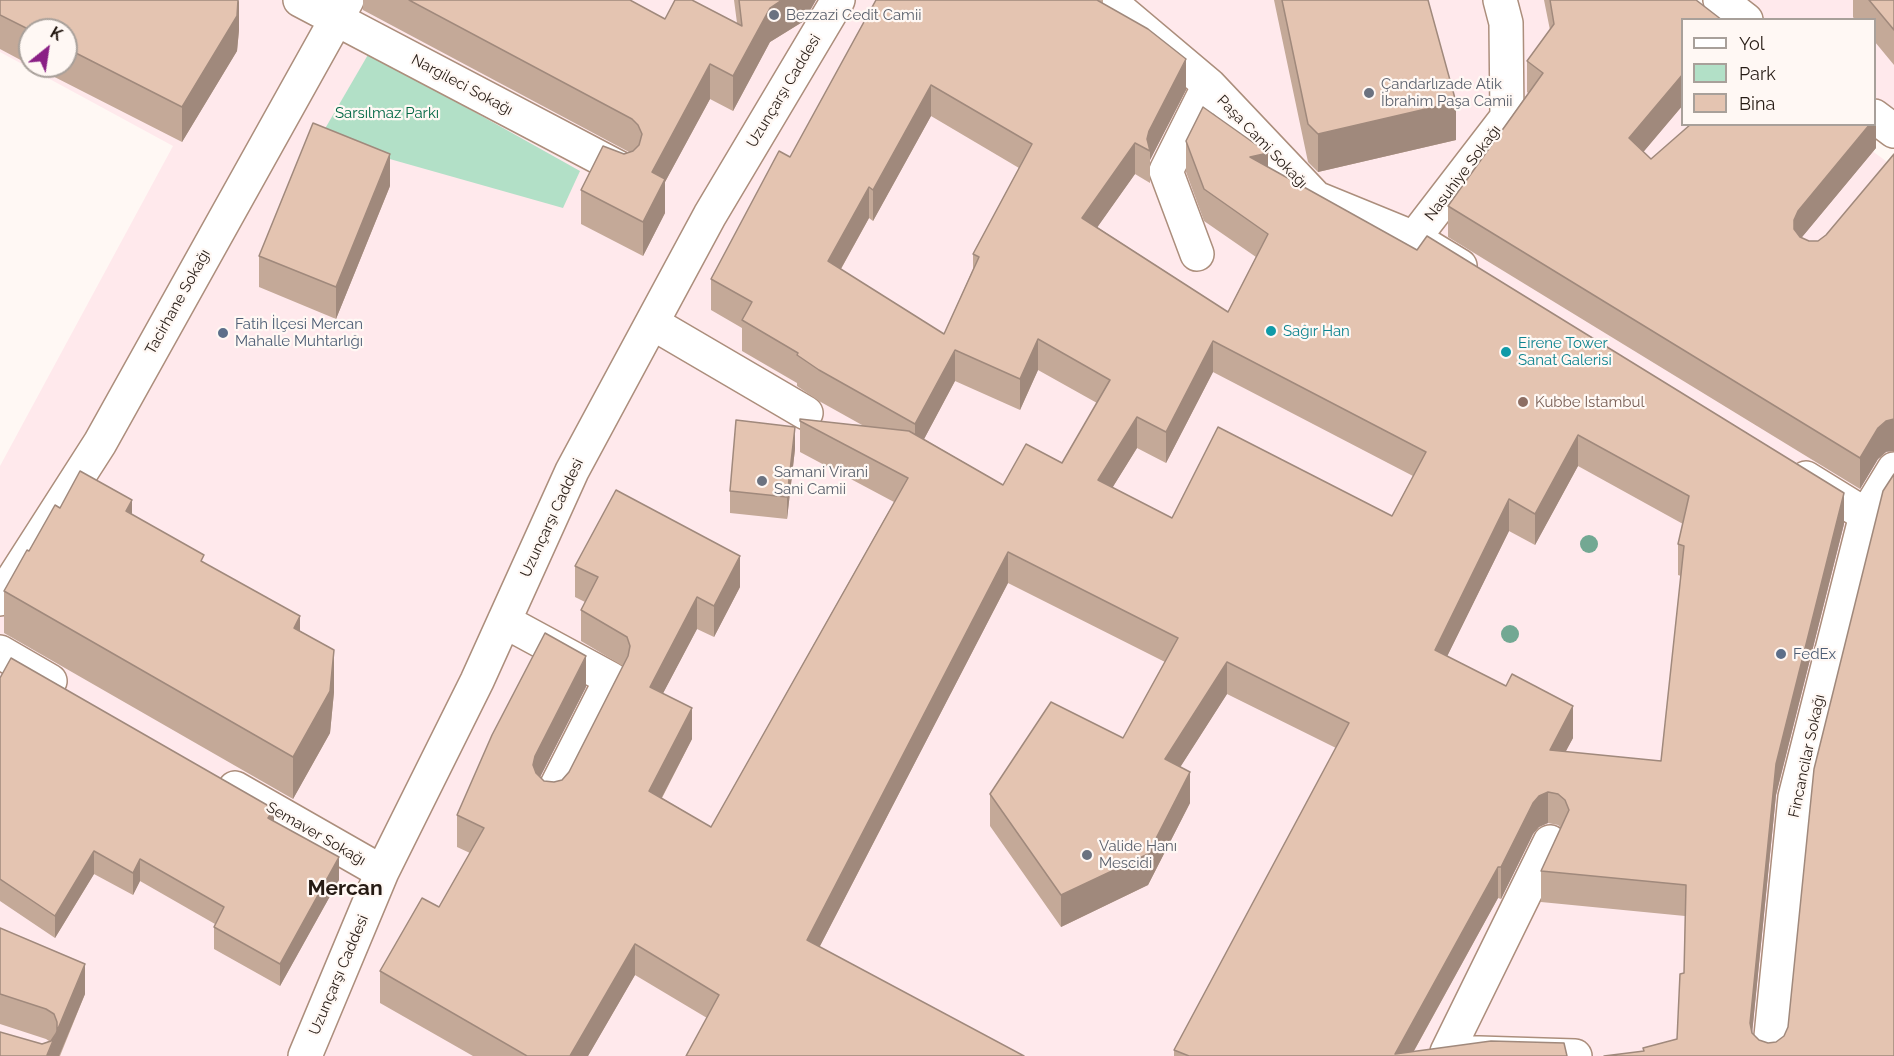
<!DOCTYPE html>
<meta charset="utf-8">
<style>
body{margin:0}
#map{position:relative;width:1894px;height:1056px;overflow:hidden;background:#fff8f4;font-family:Raleway,sans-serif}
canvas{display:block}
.legend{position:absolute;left:1681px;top:18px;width:195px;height:108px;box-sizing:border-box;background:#fff8f4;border:2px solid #a8a09a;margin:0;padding:8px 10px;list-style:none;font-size:18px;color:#261b14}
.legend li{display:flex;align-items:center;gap:12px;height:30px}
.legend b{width:30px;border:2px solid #a8a09a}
.north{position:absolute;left:18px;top:18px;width:60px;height:60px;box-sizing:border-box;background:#fff8f4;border:2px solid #a8a09a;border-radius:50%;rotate:30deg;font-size:16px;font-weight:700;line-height:24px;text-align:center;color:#261b14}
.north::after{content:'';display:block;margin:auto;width:21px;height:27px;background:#8a2085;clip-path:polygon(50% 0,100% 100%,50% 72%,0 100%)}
</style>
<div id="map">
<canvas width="1894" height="1056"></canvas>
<ul class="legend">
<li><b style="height:8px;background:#fff"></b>Yol</li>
<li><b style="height:16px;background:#b2e0c7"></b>Park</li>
<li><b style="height:16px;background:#e4c4b1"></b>Bina</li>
</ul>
<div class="north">K</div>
</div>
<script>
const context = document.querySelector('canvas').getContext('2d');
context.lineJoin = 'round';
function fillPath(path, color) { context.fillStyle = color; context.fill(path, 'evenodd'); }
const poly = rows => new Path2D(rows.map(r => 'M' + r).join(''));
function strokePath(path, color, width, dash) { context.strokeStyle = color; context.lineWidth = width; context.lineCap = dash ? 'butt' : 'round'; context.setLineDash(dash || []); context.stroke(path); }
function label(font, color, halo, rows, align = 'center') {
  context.font = font + ' Raleway,sans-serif'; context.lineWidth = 4.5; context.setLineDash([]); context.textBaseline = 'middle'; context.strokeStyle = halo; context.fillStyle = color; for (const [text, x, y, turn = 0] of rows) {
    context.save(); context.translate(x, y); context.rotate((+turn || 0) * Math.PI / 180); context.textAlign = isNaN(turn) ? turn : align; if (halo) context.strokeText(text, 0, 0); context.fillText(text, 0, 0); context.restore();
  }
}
fillPath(poly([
 [0,0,1667,0,1682,20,1682,124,1837,125,1894,167,1894,1056,0,1056,0,466,173,146,0,52],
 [30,30,66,30,66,66,30,66],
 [1735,0,1894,0,1894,122,1875,107,1874,20,1760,19]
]), '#ffe9ec');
fillPath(poly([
 [369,53,580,171,563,208,319,139]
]), '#b2e0c7');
const minor = poly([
 [300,0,623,170],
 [1108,0,1209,85,1316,198,1414,238,1460,266],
 [1720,0,1746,20],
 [1874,116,1894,131],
 [1414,238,1507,117,1506,23,1500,0],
 [1197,254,1166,171,1209,85],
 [654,324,806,413],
 [1806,478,1866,515],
 [0,599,100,443,347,0],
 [504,621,611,679,552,795],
 [0,652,50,681],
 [235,788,382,872],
 [1550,842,1447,1052,1575,1056],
 [305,1056,382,872,477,681,572,471,710,215,838,0],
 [1769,1056,1795,797,1866,515,1894,469]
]);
strokePath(minor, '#ac8e7c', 36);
strokePath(minor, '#fff', 33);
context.fillStyle = '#73a893';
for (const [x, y] of [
 [1589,544],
 [1510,634]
]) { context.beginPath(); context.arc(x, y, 9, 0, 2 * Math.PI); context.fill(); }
fillPath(poly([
 [0,0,239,30,237,51,182,142,33,66,66,66,66,30,30,30,30,65,0,49],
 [363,0,630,0,665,19,737,23,734,0,816,0,804,21,770,42,733,111,710,99,665,182,665,213,643,256,581,224,581,190,624,154,629,152,363,10],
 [876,0,1103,0,1103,3,1186,90,1150,160,1150,183,1135,174,1097,227,1228,312,1256,257,1204,221,1186,172,1186,141,1268,167,1844,524,1776,795,1752,1033,1759,1040,1768,1043,1894,1056,1643,1051,1677,1039,1684,973,1685,916,1541,902,1541,871,1561,828,1558,825,1548,823,1539,827,1533,834,1501,899,1498,898,1414,1051,1567,1056,1174,1056,1174,1050,1336,748,1227,694,1180,767,1190,803,1148,885,1061,927,990,826,990,794,1123,738,1165,662,1008,583,820,946,707,1018,635,975,588,1056,473,1056,380,1003,380,971,439,907,470,853,457,847,457,815,586,687,540,777,544,781,554,782,562,780,569,772,623,666,581,641,581,610,585,602,575,597,575,566,740,587,714,637,697,629,663,693,692,739,662,798,711,827,894,502,800,452,800,421,862,425,819,401,797,386,797,383,742,351,742,328,711,310,711,279,790,157],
 [931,116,1019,168,973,254,973,269,944,334,841,269,869,218,873,221],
 [1038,370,1097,403,1062,463,1003,485,924,439,955,381,1020,410],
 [1213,372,1413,476,1392,516,1172,518,1112,488,1137,448,1166,463],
 [1578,466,1683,524,1678,544,1678,575,1681,576,1661,761,1565,752,1573,738,1447,656,1509,531,1535,545],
 [1274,0,1428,0,1456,140,1318,172,1308,162],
 [1544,0,1696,0,1683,20,1683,105,1643,152,1651,159,1876,148,1801,238,1809,241,1818,241,1826,235,1886,452,1878,459,1860,489,1448,237,1448,206,1528,93,1527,92,1527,61,1550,30],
 [1853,0,1894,0,1894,65,1875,42,1875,20,1855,20,1853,17],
 [390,186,336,319,259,287,259,256],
 [795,449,787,519,730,513,730,491],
 [60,508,132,514,204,563,300,631,334,692,330,733,293,799,4,633,4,591,29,551],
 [0,678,274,821,339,880,280,986,214,949,214,927,215,924,140,881,133,895,94,874,55,938,0,901],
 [0,928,85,994,60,1056,0,1056,42,1044,49,1041,46,1039,0,1024]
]), '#c4a998');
fillPath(poly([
 [239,0,239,30,237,51,182,142,182,107],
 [782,0,816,0,804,21,770,42,733,111,733,76,770,8],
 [1186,59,1186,90,1150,160,1150,151,1147,139,1149,131],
 [710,64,710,99,665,182,665,213,643,256,643,222,652,172],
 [1683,74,1683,105,1629,169,1629,138],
 [931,85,931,116,873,221,873,190],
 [1456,102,1456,140,1318,172,1318,134],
 [1876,117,1876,148,1798,242,1794,251,1794,220,1798,211,1870,124,1875,124,1875,119],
 [1135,143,1135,174,1082,249,1082,218],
 [1268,153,1268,184,1250,157],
 [390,154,390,186,336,319,336,287],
 [869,187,869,218,828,292,828,261],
 [1038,339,1038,370,1020,410,1020,379],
 [1213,341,1213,372,1166,463,1166,432],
 [955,350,955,381,915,456,915,424],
 [1137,417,1137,448,1098,511,1098,480],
 [1894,419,1894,451,1886,452,1878,459,1860,489,1860,458,1878,428,1886,421],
 [795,427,795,449,787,519,787,497],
 [1578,435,1578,466,1535,545,1535,514],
 [1844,493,1844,524,1776,795,1750,1054,1750,1023,1776,764],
 [1509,499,1509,531,1435,681,1435,650],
 [132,500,132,542,126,511],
 [1008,552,1008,583,807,971,807,940],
 [740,556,740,587,714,637,714,606],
 [697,597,697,629,650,718,650,687],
 [300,616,300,658,294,628],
 [334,650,334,692,330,733,293,799,293,757],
 [586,656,586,687,535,787,533,765,535,756],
 [1227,662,1227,694,1165,791,1165,759],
 [1573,706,1573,738,1550,781,1550,750],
 [692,708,692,739,649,822,649,791],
 [1190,772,1190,803,1148,885,1061,927,1061,895],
 [1548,792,1548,823,1539,827,1533,834,1501,899,1501,867,1533,803,1539,796],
 [274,809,274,831,268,818],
 [94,851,94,874,55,938,55,916],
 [339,857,339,880,280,986,280,964],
 [140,859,140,881,133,895,133,873],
 [1498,867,1498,898,1411,1056,1395,1054],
 [635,944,635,975,588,1056,570,1056],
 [85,964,85,994,59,1056,47,1056]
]), '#a0897c');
const building = poly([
 [0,0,238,0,237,16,182,107,66,48,66,30,30,30,0,15,0,0],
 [409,0,630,0,665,19,675,0,692,0,742,26,739,0,782,0,770,8,733,76,710,64,652,172,665,179,643,222,581,190,603,146,624,154,633,151,639,145,642,134,638,125,632,119,409,0],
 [876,0,1097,0,1148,29,1186,59,1149,131,1147,139,1150,151,1135,143,1082,218,1228,312,1268,234,1204,189,1186,141,1203,107,1268,153,1250,157,1417,250,1427,236,1844,493,1776,764,1750,1023,1752,1033,1759,1040,1768,1043,1776,1042,1784,1036,1788,1027,1814,769,1883,491,1894,474,1894,1056,1604,1056,1644,1051,1643,1048,1677,1039,1680,974,1684,973,1686,885,1541,871,1569,810,1565,800,1558,794,1548,792,1539,796,1533,803,1501,867,1498,867,1395,1054,1491,1041,1564,1043,1567,1056,1189,1056,1174,1050,1349,723,1227,662,1165,759,1190,772,1148,854,1061,895,990,794,1051,702,1123,738,1178,638,1008,552,807,940,1024,1056,686,1056,719,995,635,944,570,1056,527,1056,380,971,422,898,439,907,484,828,457,815,492,735,545,633,586,656,535,756,533,765,536,773,544,781,554,782,562,780,569,772,628,656,630,646,627,637,581,610,598,577,575,566,616,490,740,556,714,606,697,597,650,687,692,708,649,791,711,827,908,478,800,421,800,419,909,431,1003,485,1026,444,1062,463,1110,380,1038,339,1020,379,955,350,915,424,819,370,797,355,798,353,742,320,752,302,711,279,779,151,790,157,876,0],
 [931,85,1032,144,973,254,979,257,944,334,828,261,869,187,873,190,931,85],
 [1213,341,1426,452,1392,516,1218,427,1172,518,1098,480,1137,417,1166,432,1213,341],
 [1578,435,1689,496,1678,544,1684,546,1661,761,1550,750,1573,706,1512,674,1506,686,1435,650,1509,499,1535,514,1578,435],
 [1282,0,1428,0,1456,102,1318,134,1308,124,1282,0],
 [1550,0,1696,0,1722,20,1683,20,1683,74,1629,138,1651,159,1691,124,1870,124,1798,211,1794,220,1794,229,1800,237,1809,241,1818,241,1826,235,1894,154,1894,419,1886,421,1878,428,1860,458,1448,206,1543,73,1527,61,1554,24,1550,0],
 [1869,0,1894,0,1894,30,1869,0],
 [313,123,390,154,336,287,259,256,313,123],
 [736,420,795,427,787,497,730,491,736,420],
 [80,471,132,500,126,511,204,555,201,561,300,616,294,628,334,650,330,691,293,757,4,591,27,550,29,551,55,505,60,508,80,471],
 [11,658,274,809,268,818,339,857,280,964,214,927,224,907,140,859,133,873,94,851,55,916,0,879,0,678,11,658],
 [0,928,85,964,47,1055,49,1056,0,1056,0,1032,42,1044,51,1041,57,1032,57,1022,54,1014,46,1009,0,994,0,928]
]);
fillPath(building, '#e4c4b1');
strokePath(building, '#a0897c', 1.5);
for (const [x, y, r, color] of [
 [774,15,6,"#6b7280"],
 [1369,93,6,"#6b7280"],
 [1271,331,6,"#0f9aa8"],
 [223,333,6,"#5c6f8a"],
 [1506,352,6,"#0f9aa8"],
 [1523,402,6,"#8d6e63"],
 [762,481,6,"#6b7280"],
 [1781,654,6,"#5c6f8a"],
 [1087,855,6,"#6b7280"]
]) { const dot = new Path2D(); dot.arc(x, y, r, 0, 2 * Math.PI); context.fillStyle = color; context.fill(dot); strokePath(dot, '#fff8f4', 2); }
label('15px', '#5b616d', '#fff8f4', [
 ["Bezzazi Cedit Camii",786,15],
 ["Çandarlızade Atik",1381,84],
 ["İbrahim Paşa Camii",1381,101],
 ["Samani Virani",774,472],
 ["Sani Camii",774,489],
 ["Valide Hanı",1099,846],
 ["Mescidi",1099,863]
], 'left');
label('15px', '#261b14', '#fff8f4', [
 ["Nargileci Sokağı",462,85,28],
 ["Uzunçarşı Caddesi",784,91,-59],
 ["Paşa Cami Sokağı",1262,142,46],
 ["Nasuhiye Sokağı",1463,173,-53],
 ["Tacirhane Sokağı",178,302,-61],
 ["Uzunçarşı Caddesi",552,518,-65],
 ["Fincancilar Sokağı",1807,756,-78],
 ["Semaver Sokağı",316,834,30],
 ["Uzunçarşı Caddesi",339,975,-67]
]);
label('15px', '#006744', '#fff8f4', [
 ["Sarsılmaz Parkı",387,113]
]);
label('15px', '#4e5e75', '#fff8f4', [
 ["Fatih İlçesi Mercan",235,324],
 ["Mahalle Muhtarlığı",235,341],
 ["FedEx",1793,654]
], 'left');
label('15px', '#0d838f', '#fff8f4', [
 ["Sağır Han",1283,331],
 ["Eirene Tower",1518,343],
 ["Sanat Galerisi",1518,360]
], 'left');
label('15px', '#785e54', '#fff8f4', [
 ["Kubbe Istambul",1535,402]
], 'left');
label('bold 21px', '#261b14', '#fff8f4', [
 ["Mercan",345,889]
]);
</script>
